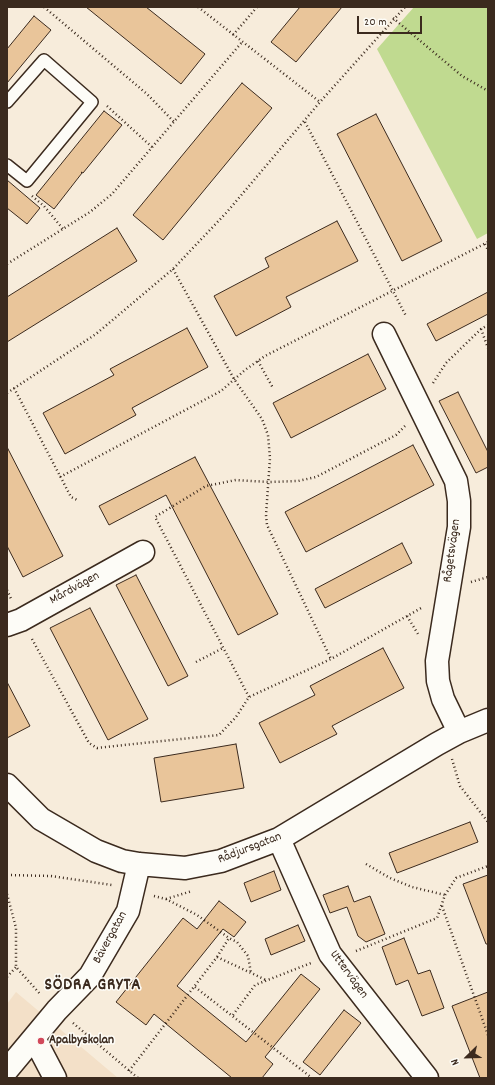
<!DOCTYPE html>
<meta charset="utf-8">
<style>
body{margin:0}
#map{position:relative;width:495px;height:1085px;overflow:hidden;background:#f7ecdb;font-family:Dekko,sans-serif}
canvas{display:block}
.frame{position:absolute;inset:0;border:8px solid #3b2a1e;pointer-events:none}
.north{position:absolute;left:447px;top:1037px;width:40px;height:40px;-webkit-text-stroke:3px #fdfcf7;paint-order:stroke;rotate:247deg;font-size:11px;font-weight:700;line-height:16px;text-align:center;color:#3b2a1e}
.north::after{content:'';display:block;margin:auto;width:14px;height:18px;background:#3b2a1e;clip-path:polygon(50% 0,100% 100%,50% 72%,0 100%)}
.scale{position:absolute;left:357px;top:16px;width:65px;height:18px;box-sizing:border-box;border:2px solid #3b2a1e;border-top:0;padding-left:5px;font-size:12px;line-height:14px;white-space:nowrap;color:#3b2a1e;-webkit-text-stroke:3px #fdfcf7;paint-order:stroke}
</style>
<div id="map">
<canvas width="495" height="1085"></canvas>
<div class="frame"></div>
<div class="north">N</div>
<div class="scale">20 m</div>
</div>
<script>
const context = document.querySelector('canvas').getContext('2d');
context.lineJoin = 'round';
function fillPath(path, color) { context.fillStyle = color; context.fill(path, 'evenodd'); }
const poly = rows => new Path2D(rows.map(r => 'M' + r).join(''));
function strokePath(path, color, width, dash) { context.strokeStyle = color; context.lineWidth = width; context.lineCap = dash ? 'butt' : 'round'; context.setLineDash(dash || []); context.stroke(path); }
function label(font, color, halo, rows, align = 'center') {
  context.font = font + ' Dekko,sans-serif'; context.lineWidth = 3; context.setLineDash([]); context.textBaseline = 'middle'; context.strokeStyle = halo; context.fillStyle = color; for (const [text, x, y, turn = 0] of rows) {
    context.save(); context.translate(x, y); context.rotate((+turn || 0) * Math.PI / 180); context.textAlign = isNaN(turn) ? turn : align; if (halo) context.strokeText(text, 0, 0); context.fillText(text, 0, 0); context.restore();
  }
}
fillPath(poly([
 [16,992,118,1078,7,1078,7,1004]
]), '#f3e0c8');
fillPath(poly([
 [414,7,488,7,488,233,477,239,377,49]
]), '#c0da90');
const building = poly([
 [86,7,146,7,205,54,181,84,86,7],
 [300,7,342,7,296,62,271,42,300,7],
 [34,16,51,30,7,83,7,49,34,16],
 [242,83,272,108,163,240,133,215,242,83],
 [104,111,122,125,83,173,81,172,82,173,54,209,36,195,104,111],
 [376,114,442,241,402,261,337,134,376,114],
 [7,180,40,208,27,224,7,208,7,180],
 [337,221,358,261,286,297,291,307,236,336,214,296,269,267,265,258,337,221],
 [117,228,137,261,7,342,7,297,117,228],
 [488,292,488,314,436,341,427,324,488,292],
 [187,328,208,367,132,408,136,415,65,454,43,413,114,375,110,369,187,328],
 [368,354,386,389,291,438,273,403,368,354],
 [458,392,488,452,488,467,476,473,439,401,458,392],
 [413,445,434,485,306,552,285,512,413,445],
 [7,447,63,556,23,577,7,546,7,447],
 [195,457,278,614,238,635,166,495,109,525,99,506,195,457],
 [402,543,412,563,325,608,315,589,402,543],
 [136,575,188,676,168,686,116,585,136,575],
 [90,608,148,719,108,740,50,628,90,608],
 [383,648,404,688,332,726,337,734,280,763,259,723,315,695,310,686,383,648],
 [7,682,30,726,7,738,7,682],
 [236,744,244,788,161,802,154,758,236,744],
 [470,822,478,842,397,873,389,853,470,822],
 [274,871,281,890,251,902,244,883,274,871],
 [488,875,488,944,486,944,463,884,488,875],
 [348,886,354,902,370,896,385,934,366,942,358,936,347,907,330,913,323,895,348,886],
 [219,901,246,922,234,937,223,929,177,986,246,1042,301,974,320,989,265,1057,273,1064,262,1078,232,1078,154,1014,146,1025,116,1002,183,918,197,929,219,901],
 [298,925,305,941,271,955,265,939,298,925],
 [404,938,418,974,430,970,444,1008,422,1016,408,980,396,985,382,947,404,938],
 [488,992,488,1078,480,1078,452,1006,488,992],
 [344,1010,361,1023,320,1075,303,1062,344,1010]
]);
fillPath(building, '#e9c59a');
strokePath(building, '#3b2a1e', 1);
const service = poly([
 [7,102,44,60,92,102,27,181,7,165]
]);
const minor = poly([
 [384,334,456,481,459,501,459,527,437,661,438,681,443,699,459,732],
 [7,625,21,620,143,552],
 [7,785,41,819,96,851,122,861,139,864,185,868,221,861,279,839,437,744,459,732,488,720],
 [279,839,330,954,427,1078],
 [34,1038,55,1078],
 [7,1070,57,1010,90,976,128,911,139,864]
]);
strokePath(service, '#3b2a1e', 14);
strokePath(minor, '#3b2a1e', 25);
strokePath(poly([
 [44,7,147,94,175,123],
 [198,7,320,102],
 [393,18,462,76,488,91],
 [233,35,257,7],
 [107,106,153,148],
 [305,122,406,316],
 [32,196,44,206,63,229],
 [485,244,488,250],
 [7,264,90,212,112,194,243,41],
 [173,269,234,379,262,419,268,435,270,458,266,515,267,525,331,659],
 [481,329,488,348],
 [258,361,273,388],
 [433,383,446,363,481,329,488,325],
 [14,388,71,497,79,501],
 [7,393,96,334,173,269,227,212,320,102,405,7],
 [60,477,221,391,245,370,265,356,488,242],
 [471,582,488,577],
 [7,590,12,601],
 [407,616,418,634],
 [32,639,89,743,97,748,115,746,219,735,236,717,249,697,331,659,423,607],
 [196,662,223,648],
 [249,697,155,517,206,486,236,480,269,482,298,481,316,477,396,435,405,426],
 [452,759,460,786,488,822],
 [366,864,390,878,412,887,445,895],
 [7,875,51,876,112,885],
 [7,894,16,928,16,967,41,995],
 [154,896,166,899,197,915,229,938,237,942,248,956,251,973],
 [166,899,192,891],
 [442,906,488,1035],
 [356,951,437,918,445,895,456,878,488,866],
 [217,957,229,938],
 [7,977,16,967],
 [195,987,312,1078],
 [233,1015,255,985,311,963],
 [73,1023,138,1078],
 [129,1071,217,957,266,980]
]), '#3b2a1e', 2.5, [1, 3]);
strokePath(service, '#fdfcf7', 11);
strokePath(minor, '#fdfcf7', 22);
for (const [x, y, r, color] of [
 [41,1041,4,"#d1495b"]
]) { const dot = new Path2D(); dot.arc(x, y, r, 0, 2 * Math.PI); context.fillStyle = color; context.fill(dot); strokePath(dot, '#fdfcf7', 1.5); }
label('13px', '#3b2a1e', '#fdfcf7', [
 ["Rågetsvägen",453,551,-82],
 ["Mårdvägen",75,589,-29],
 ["Rådjursgatan",250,849,-21],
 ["Bävergatan",111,938,-61],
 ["Uttervägen",348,975,54]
]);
label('bold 13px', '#3b2a1e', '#fdfcf7', [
 ["Apalbyskolan",49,1041]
], 'left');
context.letterSpacing = '1px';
label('bold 17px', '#3b2a1e', '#fdfcf7', [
 ["SÖDRA GRYTA",93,987]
]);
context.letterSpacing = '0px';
</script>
